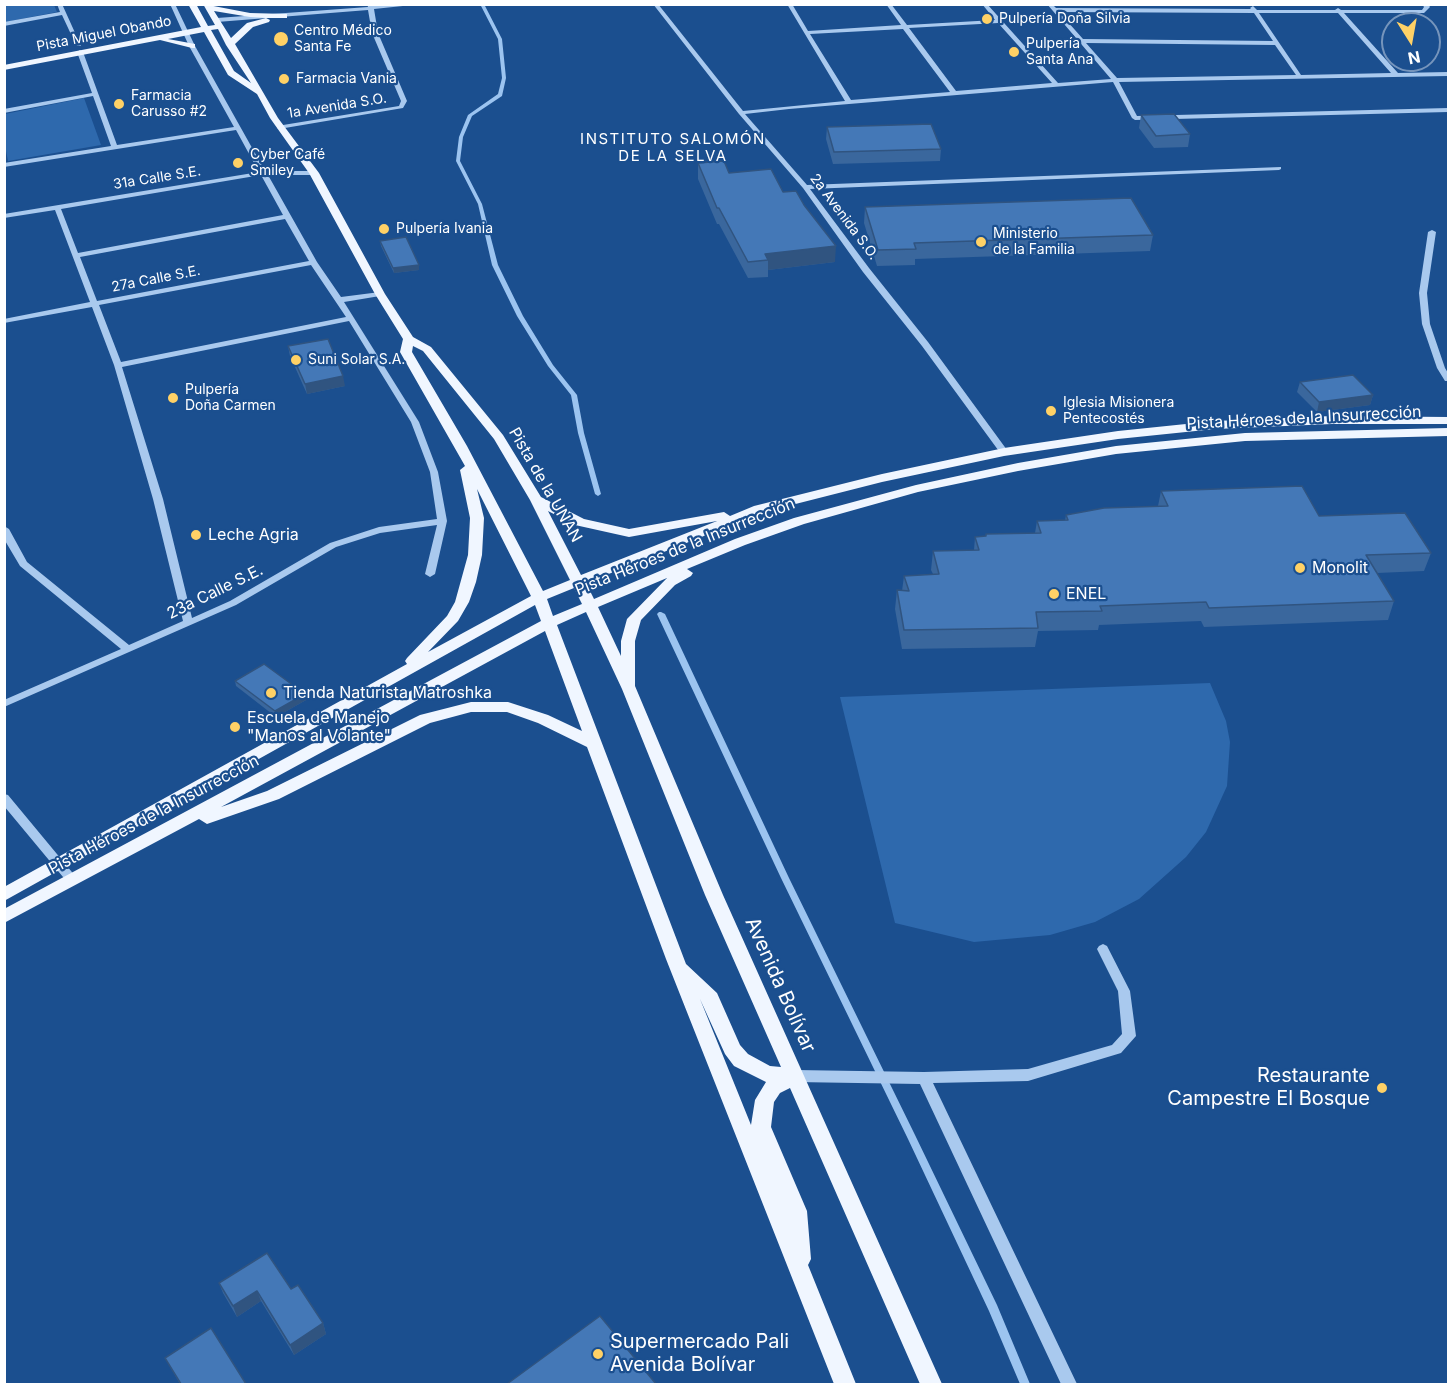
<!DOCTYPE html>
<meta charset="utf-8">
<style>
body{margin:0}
#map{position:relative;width:1453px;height:1389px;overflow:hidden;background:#1b4f8f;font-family:Inter,sans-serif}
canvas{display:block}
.frame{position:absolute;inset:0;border:6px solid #fff;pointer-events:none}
.north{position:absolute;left:1381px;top:12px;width:60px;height:60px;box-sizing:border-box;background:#1b4f8f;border:2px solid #7695bc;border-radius:50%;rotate:169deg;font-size:16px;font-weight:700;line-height:24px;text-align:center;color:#fff}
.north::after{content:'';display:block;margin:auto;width:21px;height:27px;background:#ffd166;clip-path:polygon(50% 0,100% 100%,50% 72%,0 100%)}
</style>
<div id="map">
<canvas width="1453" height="1389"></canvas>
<div class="frame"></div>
<div class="north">N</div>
</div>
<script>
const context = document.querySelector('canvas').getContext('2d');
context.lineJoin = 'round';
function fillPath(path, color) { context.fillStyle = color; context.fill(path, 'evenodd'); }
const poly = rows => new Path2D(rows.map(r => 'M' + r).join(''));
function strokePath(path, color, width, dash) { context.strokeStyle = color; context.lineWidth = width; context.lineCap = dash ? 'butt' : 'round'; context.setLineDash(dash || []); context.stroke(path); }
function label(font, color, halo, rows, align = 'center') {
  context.font = font + ' Inter,sans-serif'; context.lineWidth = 4.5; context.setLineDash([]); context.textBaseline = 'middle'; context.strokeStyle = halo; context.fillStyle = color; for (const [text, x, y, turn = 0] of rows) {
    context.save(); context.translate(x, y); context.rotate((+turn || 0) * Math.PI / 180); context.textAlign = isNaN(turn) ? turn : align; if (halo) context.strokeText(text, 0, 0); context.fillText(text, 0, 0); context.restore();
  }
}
fillPath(poly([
 [4,5,54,5,57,12,5,22],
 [84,98,101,145,8,161,5,146,5,114],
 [1210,683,1226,721,1230,742,1227,786,1206,832,1186,857,1139,899,1095,922,1050,935,974,942,895,923,840,697]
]), '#2e69ad');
fillPath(poly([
 [480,4,484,4,502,39,506,78,502,96,472,116,463,137,460,161,482,204,498,265,523,316,553,365,577,395,584,433,601,494,598,496,595,494,578,433,571,395,548,366,517,316,492,265,478,204,456,161,459,137,468,115,498,94,502,78,498,39,480,4],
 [659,612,661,612,665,614,789,878,915,1135,997,1305,1030,1384,1020,1384,989,1311,908,1139,781,878,657,614,659,612]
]), '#9cc4f0');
fillPath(poly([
 [57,4,62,4,81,46,76,45,62,15,4,26,4,22,60,12,57,4],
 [170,4,175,4,195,46,265,171,314,171,317,173,314,175,268,175,317,262,341,297,380,292,384,294,380,296,344,302,419,422,438,472,447,521,435,574,430,577,425,574,437,525,380,533,336,547,236,605,4,707,4,700,121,649,20,566,4,539,4,526,9,529,27,562,129,645,183,621,153,499,114,365,92,307,4,323,4,319,90,302,55,210,4,218,4,214,259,172,236,130,4,167,4,163,111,146,93,96,4,113,4,109,92,93,77,52,80,50,83,52,117,145,234,127,189,46,170,4],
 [261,175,283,215,78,253,61,209,261,175],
 [285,219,309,261,97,301,80,257,285,219],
 [311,265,346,317,121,362,99,305,311,265],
 [349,321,411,422,430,472,437,519,379,527,330,543,230,601,192,618,163,499,122,367,349,321],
 [367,4,373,4,373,6,422,4,374,9,378,33,407,101,403,108,279,129,277,128,277,126,399,106,401,101,372,33,368,10,217,22,214,20,217,18,368,7,367,4],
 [653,4,658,4,743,111,845,101,787,4,792,4,808,31,901,25,886,4,891,4,907,25,995,20,982,4,987,4,1058,83,1111,79,1047,4,1052,4,1056,8,1251,9,1250,8,1253,6,1257,10,1335,10,1338,8,1341,10,1422,10,1424,7,1422,4,1428,4,1430,7,1424,13,1344,13,1398,73,1448,72,1448,76,1119,82,1137,116,1448,108,1448,112,1135,120,1132,118,1113,82,789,109,745,114,807,185,1281,167,1281,169,1279,170,810,189,869,268,928,342,1007,450,1007,454,1004,455,1001,454,922,346,863,272,803,188,739,114,653,4],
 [1059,12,1254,13,1273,41,1083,39,1059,12],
 [1259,13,1338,13,1391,73,1301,75,1259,13],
 [998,23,1052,83,956,91,909,28,998,23],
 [903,29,950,92,851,100,810,34,903,29],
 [1086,43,1275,45,1296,75,1117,78,1086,43],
 [1432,230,1436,232,1427,293,1430,324,1445,368,1448,373,1448,381,1445,381,1437,368,1422,324,1419,293,1428,232,1432,230],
 [4,794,8,795,76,877,78,880,76,883,68,883,4,806,4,794],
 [1103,944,1107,946,1130,991,1136,1036,1121,1053,1028,1081,933,1083,1077,1384,1061,1384,920,1084,795,1082,790,1080,788,1076,790,1072,795,1070,924,1072,1028,1069,1112,1045,1122,1034,1118,991,1097,949,1099,946,1103,944]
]), '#a9c9ee');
fillPath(poly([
 [188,4,196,4,208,26,215,25,203,4,250,13,287,14,287,18,266,18,270,20,269,22,253,27,235,44,278,118,319,173,385,294,413,337,431,347,503,435,541,497,584,519,629,529,724,512,730,516,754,506,882,474,1004,448,1118,431,1215,421,1332,416,1448,417,1448,424,1332,424,1215,429,1118,439,1004,456,882,482,764,512,586,583,594,599,735,539,794,518,916,485,1018,463,1116,446,1245,433,1448,428,1448,436,1245,441,1116,454,1018,471,918,492,804,524,745,545,687,569,693,573,691,576,675,585,641,620,635,641,635,686,723,895,942,1384,920,1384,790,1088,780,1093,774,1102,771,1127,807,1211,811,1259,808,1265,856,1384,834,1384,666,959,587,747,538,723,507,712,471,712,430,723,279,799,207,824,199,819,4,923,4,909,541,621,535,605,4,901,4,887,407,664,405,661,407,658,447,616,455,602,468,555,470,518,460,470,465,466,400,352,403,339,375,294,309,173,270,118,257,94,228,75,204,32,168,39,195,44,195,48,192,48,160,40,4,70,4,65,201,27,188,4],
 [214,11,250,17,266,18,247,23,231,38,214,11],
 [218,29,226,45,251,83,234,71,211,30,218,29],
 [413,346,423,351,494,439,530,500,570,580,543,591,467,446,412,352,413,346],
 [477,489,531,596,428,652,458,621,469,602,476,582,482,555,484,518,477,489],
 [548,511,575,525,629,537,717,521,581,575,548,511],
 [667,578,627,619,621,641,621,656,598,607,667,578],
 [574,588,582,604,553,616,547,599,574,588],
 [586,612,622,689,705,895,781,1067,770,1066,748,1054,740,1045,717,993,686,964,557,625,586,612],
 [545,631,582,731,548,715,508,702,471,702,420,715,267,791,221,807,545,631],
 [700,999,725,1054,734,1066,766,1082,755,1100,751,1125,700,999]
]), '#f0f6ff');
fillPath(poly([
 [1141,115,1190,134,1188,147,1154,148,1139,128],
 [827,127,941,149,940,161,833,164,826,139],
 [698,163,729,173,783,192,835,262,768,270,768,277,748,278,719,224,717,224,698,179],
 [865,207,1153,235,1150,251,915,259,915,265,877,266,864,223],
 [380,241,419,270,394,273,381,246],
 [288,346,345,386,307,394,290,356],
 [1300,382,1373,395,1370,405,1317,412,1297,392],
 [1161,491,1319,516,1431,553,1424,571,1377,573,1394,601,1388,620,1204,627,1201,621,1099,625,1098,630,1038,631,1035,647,902,649,895,609,897,590,902,591,904,576,933,574,931,570,933,551,974,550,975,537,985,536,986,534,1035,533,1037,521,1065,521,1066,515,1158,506],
 [235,681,305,694,306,700,276,717,236,686],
 [219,1283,291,1289,323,1323,326,1334,294,1355,261,1301,237,1317,223,1293],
 [165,1358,246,1384,180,1384]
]), '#3a679d');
fillPath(poly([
 [836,246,835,262,768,270,768,260,765,254],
 [419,265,419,270,394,273,393,268],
 [343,376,345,386,307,394,305,384],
 [1373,395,1370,405,1317,412,1319,402],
 [305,694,306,700,276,717,275,711],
 [257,1291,261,1301,237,1317,233,1306],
 [323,1323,326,1334,294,1355,290,1345]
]), '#305480');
const building = poly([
 [1174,114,1190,134,1156,136,1141,115,1174,114],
 [931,124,941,149,834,152,827,127,931,124],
 [724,161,729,173,771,169,783,192,796,191,804,205,836,246,765,254,768,260,748,262,719,208,717,208,698,163,724,161],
 [1131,198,1153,235,914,243,916,249,878,250,865,207,1131,198],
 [406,237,419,265,393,268,380,241,406,237],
 [328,339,343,376,305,384,288,346,328,339],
 [1353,375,1373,395,1319,402,1300,382,1353,375],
 [1302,486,1319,516,1405,513,1431,553,1366,555,1394,601,1209,608,1206,602,1100,606,1102,611,1036,612,1038,628,904,630,897,590,909,591,904,576,939,574,933,551,979,550,975,537,986,536,986,534,1041,533,1037,521,1068,520,1066,515,1104,508,1168,506,1161,491,1302,486],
 [264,664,305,694,275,711,235,681,264,664],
 [267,1253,291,1289,298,1285,323,1323,290,1345,257,1291,233,1306,219,1283,267,1253],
 [600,1316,656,1384,507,1384,600,1316],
 [211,1328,246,1384,181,1384,165,1358,211,1328]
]);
fillPath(building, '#4478b7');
strokePath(building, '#305480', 1.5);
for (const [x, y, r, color] of [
 [987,19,6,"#ffd166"],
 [281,39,8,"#ffd166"],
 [1014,52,6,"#ffd166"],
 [284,79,6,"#ffd166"],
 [119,104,6,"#ffd166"],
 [238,163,6,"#ffd166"],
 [384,229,6,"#ffd166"],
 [981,242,6,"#ffd166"],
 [296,360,6,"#ffd166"],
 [173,398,6,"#ffd166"],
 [1051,411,6,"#ffd166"],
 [196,535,6,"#ffd166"],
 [1300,568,6,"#ffd166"],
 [1054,594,6,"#ffd166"],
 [271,693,6,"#ffd166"],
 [235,727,6,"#ffd166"],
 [1382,1088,6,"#ffd166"],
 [598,1354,6,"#ffd166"]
]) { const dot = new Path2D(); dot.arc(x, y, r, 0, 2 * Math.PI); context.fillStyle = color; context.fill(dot); strokePath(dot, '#1b4f8f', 2); }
label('14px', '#fff', '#1b4f8f', [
 ["Pulpería Doña Silvia",999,19],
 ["Centro Médico",294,31],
 ["Santa Fe",294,47],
 ["Pulpería",1026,44],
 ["Santa Ana",1026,60],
 ["Farmacia Vania",296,79],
 ["Farmacia",131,96],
 ["Carusso #2",131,112],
 ["Cyber Café",250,155],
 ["Smiley",250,171],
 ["Pulpería Ivania",396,229],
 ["Ministerio",993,234],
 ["de la Familia",993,250],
 ["Suni Solar S.A.",308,360],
 ["Pulpería",185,390],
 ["Doña Carmen",185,406],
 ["Iglesia Misionera",1063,403],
 ["Pentecostés",1063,419]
], 'left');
label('14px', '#fff', '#1b4f8f', [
 ["Pista Miguel Obando",104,34,-11],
 ["1a Avenida S.O.",337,106,-9],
 ["31a Calle S.E.",157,178,-9],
 ["2a Avenida S.O.",844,217,53],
 ["27a Calle S.E.",156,279,-11]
]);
context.letterSpacing = '1.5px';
label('15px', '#fff', '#1b4f8f', [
 ["INSTITUTO SALOMÓN",673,139],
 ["DE LA SELVA",673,156]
]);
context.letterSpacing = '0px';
label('16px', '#fff', '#1b4f8f', [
 ["Pista Héroes de la Insurrección",1304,418,-3],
 ["Pista de la UNAN",545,485,60],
 ["Pista Héroes de la Insurrección",685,547,-22],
 ["23a Calle S.E.",215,592,-26],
 ["Pista Héroes de la Insurrección",154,815,-28]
]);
label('16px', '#fff', '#1b4f8f', [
 ["Leche Agria",208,535],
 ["Monolit",1312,568],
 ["ENEL",1066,594],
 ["Tienda Naturista Matroshka",283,693],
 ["Escuela de Manejo",247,718],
 ["\"Manos al Volante\"",247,736]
], 'left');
label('20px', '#fff', '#1b4f8f', [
 ["Avenida Bolívar",780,985,66]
]);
label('20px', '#fff', '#1b4f8f', [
 ["Restaurante",1370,1076],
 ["Campestre El Bosque",1370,1099],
 ["Supermercado Pali",610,1342,"left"],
 ["Avenida Bolívar",610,1365,"left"]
], 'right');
</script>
